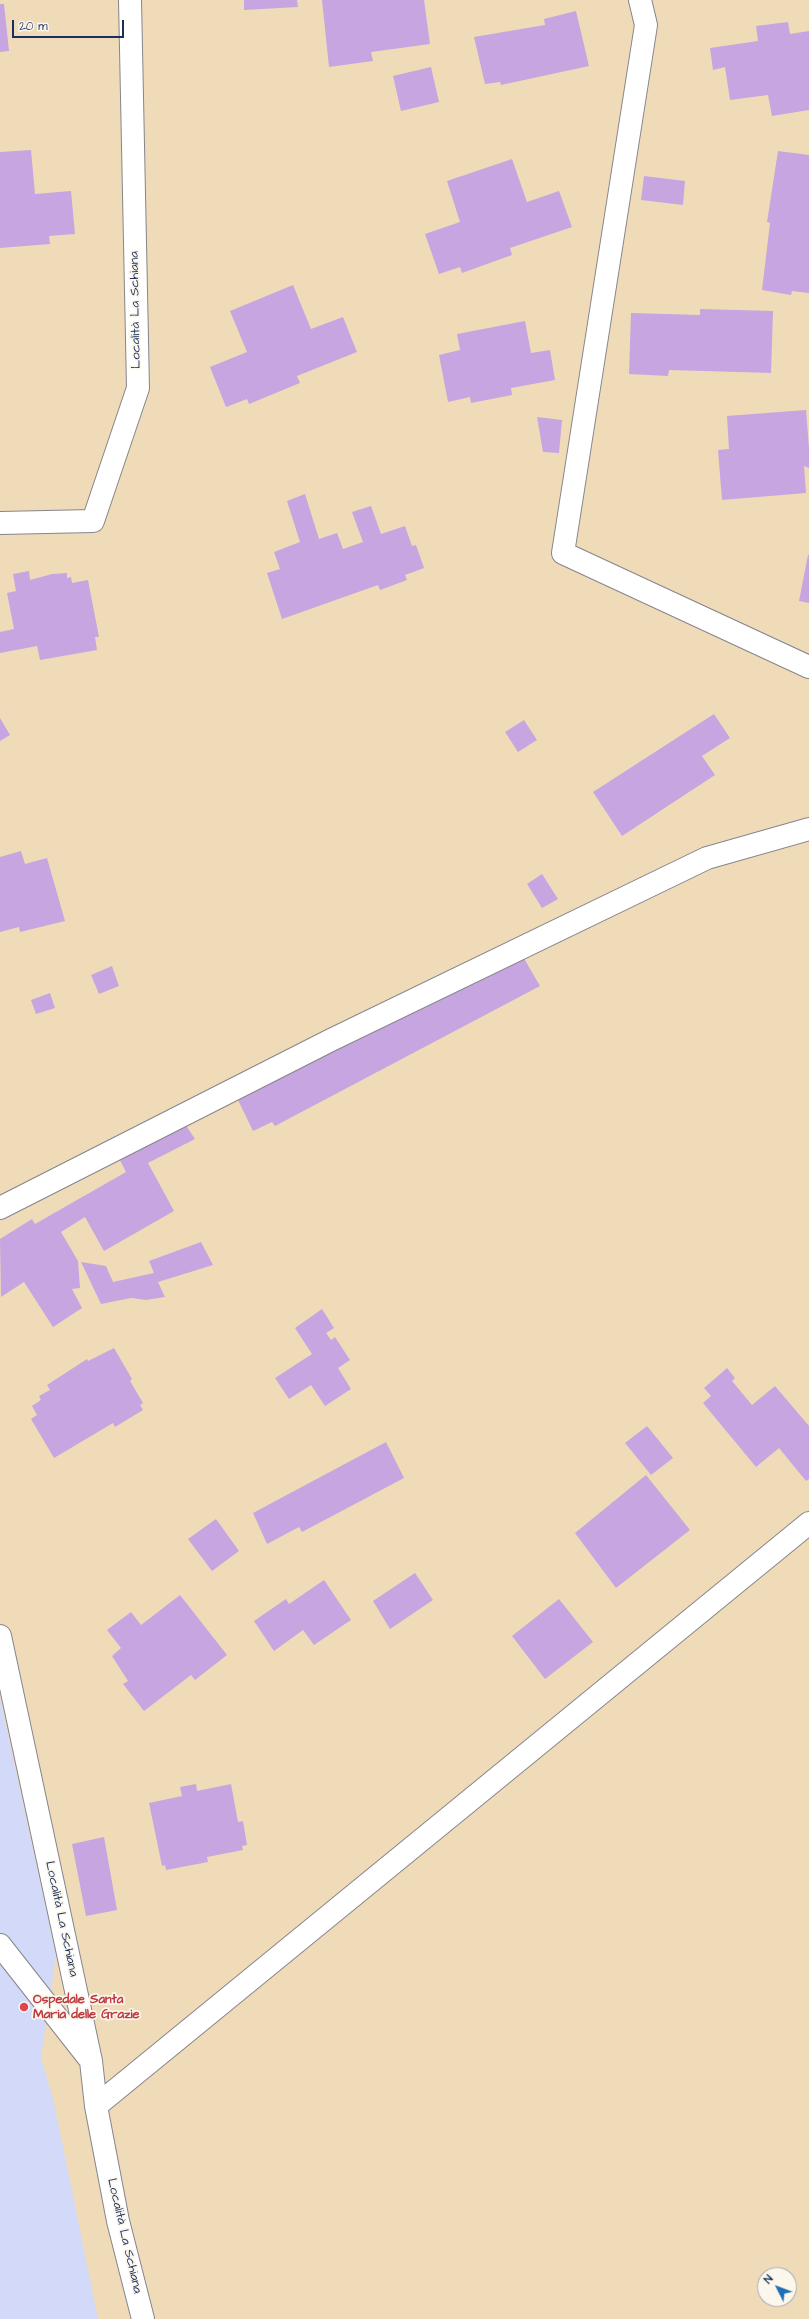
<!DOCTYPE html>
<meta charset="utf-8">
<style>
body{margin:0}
#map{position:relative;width:809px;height:2319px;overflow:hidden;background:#f0dbb9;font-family:"Architects Daughter",sans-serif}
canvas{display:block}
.north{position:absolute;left:757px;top:2267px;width:40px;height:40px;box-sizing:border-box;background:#fbf7ec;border:1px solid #a1a7b3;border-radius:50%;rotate:312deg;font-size:11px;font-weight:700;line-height:16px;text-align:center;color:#1b2f5e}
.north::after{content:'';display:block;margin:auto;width:14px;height:18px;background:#1f6fb2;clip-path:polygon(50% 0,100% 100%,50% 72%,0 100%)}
.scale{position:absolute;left:12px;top:20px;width:112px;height:18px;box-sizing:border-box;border:2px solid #1b2f5e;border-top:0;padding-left:5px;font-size:12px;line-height:14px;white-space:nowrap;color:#1b2f5e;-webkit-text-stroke:3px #fbf7ec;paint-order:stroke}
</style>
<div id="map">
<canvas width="809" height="2319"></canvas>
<div class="north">N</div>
<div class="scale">20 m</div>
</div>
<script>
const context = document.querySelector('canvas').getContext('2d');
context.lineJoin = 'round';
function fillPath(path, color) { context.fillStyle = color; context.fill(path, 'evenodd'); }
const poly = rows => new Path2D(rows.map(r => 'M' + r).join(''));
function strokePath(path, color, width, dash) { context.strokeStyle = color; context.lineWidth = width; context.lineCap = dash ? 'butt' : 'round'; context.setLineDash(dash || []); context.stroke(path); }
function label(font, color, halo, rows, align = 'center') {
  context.font = font + ' "Architects Daughter",sans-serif'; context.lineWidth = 3.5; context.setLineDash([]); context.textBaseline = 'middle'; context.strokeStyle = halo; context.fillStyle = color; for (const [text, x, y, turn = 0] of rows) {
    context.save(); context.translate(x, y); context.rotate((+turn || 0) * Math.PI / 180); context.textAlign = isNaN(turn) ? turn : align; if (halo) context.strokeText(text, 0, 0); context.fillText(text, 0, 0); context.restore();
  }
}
fillPath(poly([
 [0,1698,56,1955,41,2058,53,2098,98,2319,0,2319]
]), '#d2d9f9');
fillPath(poly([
 [244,0,297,0,298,7,244,10],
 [322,0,424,0,430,44,371,52,373,61,329,67],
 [0,4,4,4,9,51,0,52],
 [576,11,589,66,501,85,500,82,485,84,474,37,545,25,544,19],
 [788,22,790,34,809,31,809,110,772,116,768,95,730,100,725,67,713,70,710,48,758,41,756,26],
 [431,67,439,102,401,111,393,76],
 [31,150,35,194,71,191,75,234,49,236,50,244,0,248,0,152],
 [778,151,809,155,809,293,792,291,791,295,762,290,770,223,767,222],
 [512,159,527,202,559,191,572,227,510,248,512,255,462,273,460,267,439,274,425,234,460,222,447,181],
 [644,176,685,181,683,205,641,200],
 [293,285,311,329,343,317,357,352,297,376,300,383,249,404,247,399,226,407,210,367,247,352,230,311],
 [700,309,773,311,771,373,669,370,668,376,629,374,631,313,700,315],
 [525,321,531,353,550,350,555,380,511,388,512,395,471,403,470,397,448,402,439,355,460,350,457,334],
 [806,410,809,448,809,468,804,466,806,493,722,500,718,450,729,449,727,416],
 [537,417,562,420,559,453,543,452],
 [305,494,319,539,337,533,343,549,363,542,352,512,371,506,381,534,405,526,412,546,416,545,424,568,405,575,407,580,380,590,378,585,282,619,267,573,280,569,274,552,300,542,287,501],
 [808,555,809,555,809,603,799,601],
 [29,571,30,580,52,574,67,573,67,578,71,577,72,583,88,580,99,637,95,637,97,650,40,660,37,646,0,653,0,632,14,629,7,593,16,591,13,574],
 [714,714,730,738,702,756,715,775,622,836,593,792],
 [0,718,10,735,0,741],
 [524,720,537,740,518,752,505,732],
 [21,851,25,864,47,858,65,921,20,932,19,927,0,932,0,857],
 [542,874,558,899,542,908,527,884],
 [522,955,540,986,275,1126,272,1122,253,1131,238,1100],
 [112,966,119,986,99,994,91,975],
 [50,993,55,1008,36,1014,31,1000],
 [185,1124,195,1139,148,1163,174,1211,104,1251,85,1217,61,1232,78,1261,80,1288,72,1289,82,1308,53,1327,24,1282,1,1297,0,1239,32,1219,35,1224,126,1172,119,1158],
 [201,1242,213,1265,158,1282,165,1297,146,1300,131,1298,101,1304,81,1262,106,1266,113,1282,154,1273,149,1261],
 [322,1309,334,1328,326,1333,331,1340,335,1337,350,1360,338,1368,351,1389,325,1406,311,1385,289,1399,275,1378,312,1354,295,1328],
 [114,1348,132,1379,130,1381,143,1403,140,1405,143,1410,115,1427,113,1423,54,1458,31,1419,37,1415,32,1406,41,1400,39,1396,50,1390,47,1385,87,1359,88,1361],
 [727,1368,735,1378,732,1381,752,1405,775,1386,809,1426,809,1479,806,1481,779,1448,756,1467,703,1403,711,1396,704,1388],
 [647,1426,673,1458,651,1475,625,1443],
 [386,1442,404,1478,302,1532,299,1527,267,1544,253,1513],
 [646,1475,690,1530,616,1588,575,1533],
 [216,1519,239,1551,212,1571,188,1539],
 [415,1573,433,1600,390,1629,373,1601],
 [324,1580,351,1620,314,1645,303,1630,274,1651,254,1621,286,1599,289,1604],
 [180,1595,227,1655,195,1680,191,1675,144,1711,123,1684,128,1681,112,1656,121,1648,107,1630,131,1612,141,1625],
 [559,1599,593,1642,545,1679,512,1636],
 [196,1784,197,1791,231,1784,238,1822,243,1821,247,1845,242,1846,243,1850,207,1857,208,1862,166,1870,165,1865,162,1866,149,1803,182,1796,180,1787],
 [104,1837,117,1910,86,1916,72,1844]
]), '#c6a5e0');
const minor = poly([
 [640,0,646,25,563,553,809,667],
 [0,523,93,521,138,388,130,0],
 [0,1208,331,1040,707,858,809,829],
 [0,1636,91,2061,96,2106,118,2221,143,2319],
 [0,1945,88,2057],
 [96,2106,809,1523]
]);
strokePath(minor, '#86858c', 24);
strokePath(minor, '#fff', 22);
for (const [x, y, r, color] of [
 [24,2007,5,"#e0444e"]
]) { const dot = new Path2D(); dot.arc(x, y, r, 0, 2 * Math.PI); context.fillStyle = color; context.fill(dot); strokePath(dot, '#fbf7ec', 1.5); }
label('13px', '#1b2f5e', '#fbf7ec', [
 ["Località La Schiana",136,310,-91],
 ["Località La Schiana",61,1919,78],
 ["Località La Schiana",124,2236,77]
]);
label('bold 13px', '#be3a42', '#fbf7ec', [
 ["Ospedale Santa",33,2000],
 ["Maria delle Grazie",33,2015]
], 'left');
</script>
